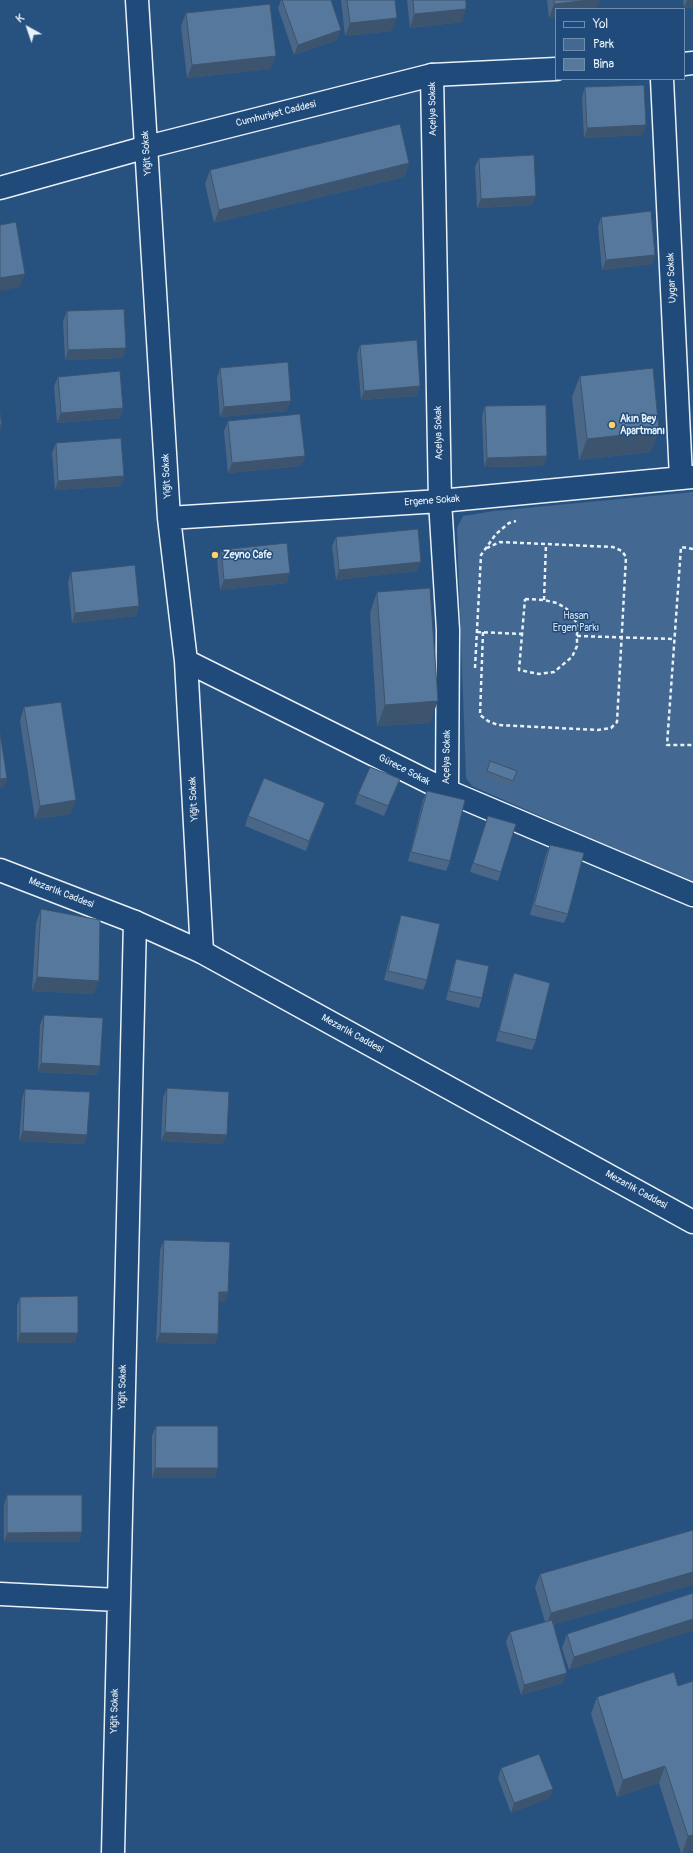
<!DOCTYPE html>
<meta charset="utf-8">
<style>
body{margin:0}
#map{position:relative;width:693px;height:1853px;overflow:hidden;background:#27517f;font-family:Pangolin,sans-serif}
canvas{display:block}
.legend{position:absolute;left:555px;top:8px;width:130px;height:72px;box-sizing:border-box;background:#1f4a7a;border:1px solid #6f8dac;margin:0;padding:5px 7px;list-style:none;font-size:12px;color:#e8f1f8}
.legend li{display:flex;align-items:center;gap:8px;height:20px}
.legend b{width:20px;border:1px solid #6f8dac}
.north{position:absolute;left:8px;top:8px;width:40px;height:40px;-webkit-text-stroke:3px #1f4a7a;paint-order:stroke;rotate:320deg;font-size:11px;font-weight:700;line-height:16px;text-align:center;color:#e8f1f8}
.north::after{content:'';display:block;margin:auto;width:14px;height:18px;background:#e8f1f8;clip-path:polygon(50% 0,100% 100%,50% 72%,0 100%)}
</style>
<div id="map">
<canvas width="693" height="1853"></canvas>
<ul class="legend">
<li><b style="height:5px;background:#1f4a7a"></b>Yol</li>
<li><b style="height:11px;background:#436891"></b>Park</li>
<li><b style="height:11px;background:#57789d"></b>Bina</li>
</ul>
<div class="north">K</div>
</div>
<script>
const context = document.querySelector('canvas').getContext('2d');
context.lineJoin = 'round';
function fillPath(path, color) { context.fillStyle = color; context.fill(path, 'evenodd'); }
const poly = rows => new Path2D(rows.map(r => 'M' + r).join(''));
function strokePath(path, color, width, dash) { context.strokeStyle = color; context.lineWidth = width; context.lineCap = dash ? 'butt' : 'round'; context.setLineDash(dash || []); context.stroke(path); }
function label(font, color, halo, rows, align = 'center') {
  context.font = font + ' Pangolin,sans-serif'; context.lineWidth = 3; context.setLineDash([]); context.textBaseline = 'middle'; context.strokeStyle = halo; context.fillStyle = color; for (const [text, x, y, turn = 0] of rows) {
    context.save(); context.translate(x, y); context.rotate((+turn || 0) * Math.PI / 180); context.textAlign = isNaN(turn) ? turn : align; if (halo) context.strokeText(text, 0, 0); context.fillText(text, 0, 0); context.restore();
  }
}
fillPath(poly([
 [693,492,693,883,472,786,466,778,457,528,463,516,494,511]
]), '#436891');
const street = poly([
 [137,0,169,518,186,661,202,952],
 [432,75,440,501,448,630,447,791],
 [662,79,681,478],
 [169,518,440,501,693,477],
 [186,661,447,791,693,895],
 [0,1594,118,1600],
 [113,1853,135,922]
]);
const primary = poly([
 [684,64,693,63],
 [0,188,147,147,432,75,556,69],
 [0,870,135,922,202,952,693,1222]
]);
strokePath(street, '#e8f1f8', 25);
strokePath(primary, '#e8f1f8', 25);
strokePath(poly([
 [693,549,681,547,667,745,693,745],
 [525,599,544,600,557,603,567,609,577,623,577,646,572,657,554,672,539,674,519,670,525,599],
 [544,600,546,544],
 [477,632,523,634],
 [483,632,480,715,488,721,498,725,598,730,611,728,617,722,626,557,622,551,613,547,500,542,487,548],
 [577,636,674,639],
 [475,668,481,555,496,534,509,523,516,521]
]), '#e8f1f8', 2.5, [4, 3]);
strokePath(street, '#1f4a7a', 22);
strokePath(primary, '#1f4a7a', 22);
fillPath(poly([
 [281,0,331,0,337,40,294,55,278,8],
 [341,0,395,0,392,31,345,36],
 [407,0,466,0,462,22,410,28],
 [547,0,600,0,596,9,549,18],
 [683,0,693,0,693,7,684,8],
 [186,13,271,69,187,78,181,26],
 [585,87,643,135,584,138,582,97],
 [479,158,532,205,477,208,475,167],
 [409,163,404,177,214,223,205,184,210,170],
 [601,217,655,255,652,264,602,270,598,227],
 [67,311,126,348,122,358,65,360,63,321],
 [360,345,420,386,417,396,361,400,357,354],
 [220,368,287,411,220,417,217,378],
 [580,376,651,452,579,460,572,397],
 [58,377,123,408,120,418,57,423,54,386],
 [485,406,547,456,544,466,484,467,482,416],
 [228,421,305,456,301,466,228,473,224,431],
 [56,443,124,476,121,486,55,490,52,453],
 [336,537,417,571,336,580,332,546],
 [221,550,287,583,220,590,217,560],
 [71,572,139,606,136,616,72,623,68,582],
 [377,592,430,723,377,726,370,613],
 [24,707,71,814,35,819,20,721],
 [490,761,517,771,511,786,485,776],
 [396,789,384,816,355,804,358,794],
 [427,791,450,861,446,871,408,861,423,800],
 [322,812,306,851,245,826,248,816],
 [488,816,501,872,498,881,470,872],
 [550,845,568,914,564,923,530,915,546,854],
 [41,909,94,994,32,991,36,923],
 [401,915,427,980,423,990,384,980,398,924],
 [456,959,482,998,479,1008,446,1000,453,968],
 [514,973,536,1040,532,1050,496,1041,510,983],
 [44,1015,100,1066,96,1075,38,1072,40,1025],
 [167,1088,223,1144,161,1141,163,1098],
 [25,1089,87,1135,84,1144,19,1141,22,1099],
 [164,1240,228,1292,225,1302,219,1301,218,1334,215,1344,156,1343,160,1250],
 [20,1297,75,1343,17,1343,17,1306],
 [156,1426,215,1478,152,1478,152,1436],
 [7,1495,82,1532,79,1542,4,1542,4,1505],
 [693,1530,554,1625,563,1683,521,1695,506,1642,510,1632,545,1622,535,1587,540,1574],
 [693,1593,569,1670,562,1648,567,1634],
 [674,1672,693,1850,683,1853,681,1853,659,1783,617,1797,591,1714,597,1697],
 [501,1768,553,1789,549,1798,511,1813,498,1778]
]), '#4b6787');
fillPath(poly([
 [590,0,600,0,596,9,556,9,556,17,549,18,554,4],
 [687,0,693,0,693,7,684,8],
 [466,9,462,22,410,28,414,14],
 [397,18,392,31,345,36,350,23],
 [341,30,337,40,294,55,298,45],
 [276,56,271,69,187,78,192,65],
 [646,125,643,135,584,138,587,128],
 [409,163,404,177,214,223,219,210],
 [536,196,532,205,477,208,481,199],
 [655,255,652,264,602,270,606,260],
 [25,274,20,287,0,291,0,278],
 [126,348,122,358,65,360,68,350],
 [420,386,417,396,361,400,364,391],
 [291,401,287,411,220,417,224,407],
 [123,408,120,418,57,423,61,413],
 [0,425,2,425,0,431],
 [659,431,651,452,579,460,587,439],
 [305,456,301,466,228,473,232,463],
 [547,456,544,466,484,467,487,458],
 [124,476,121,486,55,490,58,481],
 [421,562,417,571,336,580,339,570],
 [290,573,287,583,220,590,224,580],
 [139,606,136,616,72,623,75,613],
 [438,701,430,723,377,726,385,705],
 [7,778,4,788,0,788,0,779],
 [400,779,396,789,384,816,388,806],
 [76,800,71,814,35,819,40,806],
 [325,803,322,812,306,851,309,841],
 [37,977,99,981,94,994,32,991],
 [41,1063,100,1066,96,1075,38,1072],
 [23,1131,87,1135,84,1144,19,1141],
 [165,1132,227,1135,223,1144,161,1141],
 [219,1292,228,1292,225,1302,216,1301],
 [20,1333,78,1333,75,1343,17,1343],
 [160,1333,218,1334,215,1344,156,1343],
 [155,1468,218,1468,215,1478,152,1478],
 [82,1532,79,1542,4,1542,7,1533],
 [693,1572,693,1585,546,1627,551,1613],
 [693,1619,693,1631,569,1670,574,1657],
 [567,1673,563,1683,521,1695,524,1685],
 [665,1766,659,1783,617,1797,623,1780],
 [553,1789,549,1798,511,1813,514,1803],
 [693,1835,693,1850,682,1853,688,1836]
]), '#3d546e');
const building = poly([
 [282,0,331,0,341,30,298,45,282,0],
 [347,0,395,0,397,18,350,23,347,0],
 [413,0,466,0,466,9,414,14,413,0],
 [554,0,590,0,554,4,554,0],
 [270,4,276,56,192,65,186,13,270,4],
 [644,85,646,125,587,128,585,87,644,85],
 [400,124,409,163,219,210,210,170,400,124],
 [534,155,536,196,481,199,479,158,534,155],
 [651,211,655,255,606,260,601,217,651,211],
 [16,222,25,274,0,278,0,225,16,222],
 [124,309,126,348,68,350,67,311,124,309],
 [417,340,420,386,364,391,360,345,417,340],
 [288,362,291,401,224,407,220,368,288,362],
 [653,368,659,431,587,439,580,376,653,368],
 [120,371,123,408,61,413,58,377,120,371],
 [546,405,547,456,487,458,485,406,546,405],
 [0,412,2,425,0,425,0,412],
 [300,414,305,456,232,463,228,421,300,414],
 [121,438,124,476,58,481,56,443,121,438],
 [418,529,421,562,339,570,336,537,418,529],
 [287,543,290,573,224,580,221,550,287,543],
 [135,565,139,606,75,613,71,572,135,565],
 [430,588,438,701,385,705,377,592,430,588],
 [61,702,76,800,40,806,24,707,61,702],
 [0,733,7,778,0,779,0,733],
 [490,761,517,771,513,781,487,771,490,761],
 [370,767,400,779,388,806,358,794,370,767],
 [264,778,325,803,309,841,248,816,264,778],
 [427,791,465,800,450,861,411,852,427,791],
 [488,816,516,824,501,872,473,863,488,816],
 [550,845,584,853,568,914,534,905,550,845],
 [41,909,100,920,99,981,37,977,41,909],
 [401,915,440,924,427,980,388,971,401,915],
 [456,959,489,966,482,998,449,991,456,959],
 [514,973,550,983,536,1040,499,1031,514,973],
 [44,1015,103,1018,100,1066,41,1063,44,1015],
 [167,1088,229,1092,227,1135,165,1132,167,1088],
 [25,1089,90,1092,87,1135,23,1131,25,1089],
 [164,1240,230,1242,228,1292,219,1292,218,1334,160,1333,164,1240],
 [78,1296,78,1333,20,1333,20,1297,78,1296],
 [156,1426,218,1426,218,1468,155,1468,156,1426],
 [7,1495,82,1495,82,1532,7,1533,7,1495],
 [693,1530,693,1572,551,1613,540,1574,693,1530],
 [693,1593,693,1619,574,1657,567,1634,693,1593],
 [552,1620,567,1673,524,1685,510,1632,552,1620],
 [674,1672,678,1686,693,1681,693,1835,688,1836,665,1766,623,1780,597,1697,674,1672],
 [539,1754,553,1789,514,1803,501,1768,539,1754]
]);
fillPath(building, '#57789d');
strokePath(building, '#3d546e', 1);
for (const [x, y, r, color] of [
 [612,425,4,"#ffd166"],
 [215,555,4,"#ffd166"]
]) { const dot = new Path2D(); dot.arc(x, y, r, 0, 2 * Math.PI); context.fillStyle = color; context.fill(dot); strokePath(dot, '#1f4a7a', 1.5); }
label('10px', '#e8f1f8', '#1f4a7a', [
 ["Açelya Sokak",433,109,-91],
 ["Cumhuriyet Caddesi",276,114,-14],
 ["Yiğit Sokak",147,153,-94],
 ["Uygar Sokak",672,278,-93],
 ["Açelya Sokak",439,433,-91],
 ["Yiğit Sokak",167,476,-93],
 ["Ergene Sokak",432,501,-4],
 ["Açelya Sokak",447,757,-89],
 ["Gürece Sokak",404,770,27],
 ["Yiğit Sokak",194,799,-93],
 ["Mezarlık Caddesi",61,893,21],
 ["Mezarlık Caddesi",352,1034,29],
 ["Mezarlık Caddesi",636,1190,29],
 ["Yiğit Sokak",123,1387,-89],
 ["Yiğit Sokak",115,1711,-89]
]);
label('bold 10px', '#e8f1f8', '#1f4a7a', [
 ["Akın Bey",620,419],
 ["Apartmanı",620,431],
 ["Zeyno Cafe",223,555]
], 'left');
label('10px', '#d8e3ee', '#1f4a7a', [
 ["Hasan",576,616],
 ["Ergen Parkı",576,628]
]);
</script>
